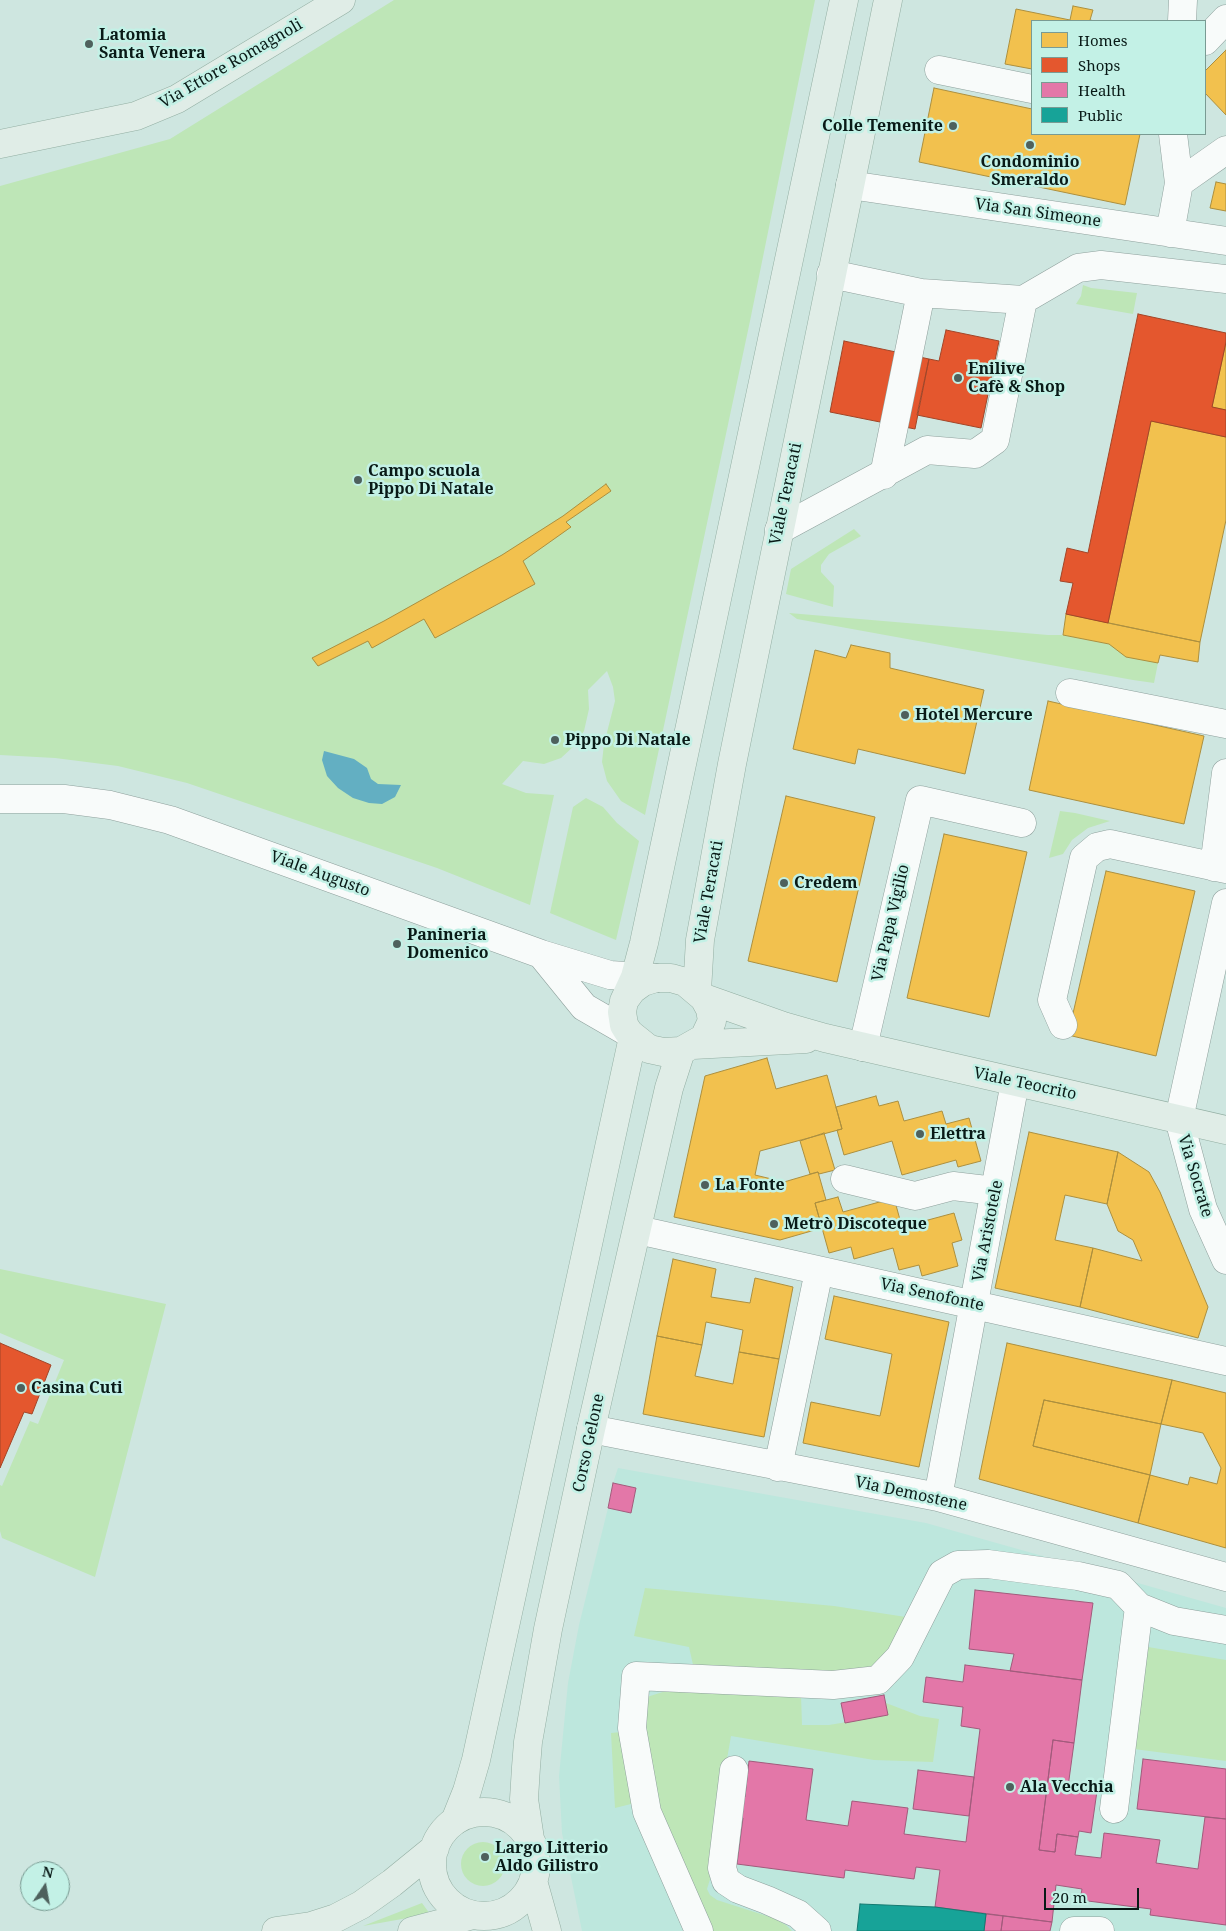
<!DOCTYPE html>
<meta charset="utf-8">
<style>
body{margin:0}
#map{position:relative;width:1226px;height:1931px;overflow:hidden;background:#cee6e0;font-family:"Noto Serif",serif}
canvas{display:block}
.legend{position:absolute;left:1031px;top:20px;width:175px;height:115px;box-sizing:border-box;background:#c3f1e6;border:1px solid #799b93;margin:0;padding:6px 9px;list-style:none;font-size:15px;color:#091a17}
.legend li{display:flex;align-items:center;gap:10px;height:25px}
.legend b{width:25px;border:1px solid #799b93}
.north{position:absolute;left:20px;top:1861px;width:50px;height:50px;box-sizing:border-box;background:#c3f1e6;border:1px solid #799b93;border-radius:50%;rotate:12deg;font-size:14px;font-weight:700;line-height:20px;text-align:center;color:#091a17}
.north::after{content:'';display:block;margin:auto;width:18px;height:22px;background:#4e615d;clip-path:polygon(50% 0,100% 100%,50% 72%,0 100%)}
.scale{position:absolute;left:1044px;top:1888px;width:95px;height:22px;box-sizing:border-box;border:2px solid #091a17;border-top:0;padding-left:6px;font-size:15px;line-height:18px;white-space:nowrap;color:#091a17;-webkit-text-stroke:4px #c3f1e6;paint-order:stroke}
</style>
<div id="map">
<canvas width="1226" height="1931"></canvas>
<ul class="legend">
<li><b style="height:14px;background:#f2c14e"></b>Homes</li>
<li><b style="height:14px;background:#e4572e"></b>Shops</li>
<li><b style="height:14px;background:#e377a8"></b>Health</li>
<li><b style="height:14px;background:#17a398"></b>Public</li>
</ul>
<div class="north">N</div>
<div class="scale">20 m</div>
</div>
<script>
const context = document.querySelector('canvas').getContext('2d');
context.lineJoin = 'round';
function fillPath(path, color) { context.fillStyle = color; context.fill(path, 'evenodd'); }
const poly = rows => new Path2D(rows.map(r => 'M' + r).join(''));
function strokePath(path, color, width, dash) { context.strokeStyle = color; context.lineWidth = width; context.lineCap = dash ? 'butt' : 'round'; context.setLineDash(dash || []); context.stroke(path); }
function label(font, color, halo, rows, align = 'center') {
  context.font = font + ' "Noto Serif",serif'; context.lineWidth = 5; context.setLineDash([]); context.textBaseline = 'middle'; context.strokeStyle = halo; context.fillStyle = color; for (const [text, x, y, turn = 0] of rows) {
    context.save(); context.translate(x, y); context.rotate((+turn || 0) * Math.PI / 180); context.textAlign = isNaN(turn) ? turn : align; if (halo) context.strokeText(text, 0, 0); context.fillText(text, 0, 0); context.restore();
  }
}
fillPath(poly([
 [618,1468,926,1523,1226,1608,1226,1931,582,1931,562,1833,559,1776,568,1683,579,1625,608,1508,631,1513,636,1488,613,1483]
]), '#bde7dd');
fillPath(poly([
 [394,0,815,0,750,321,645,815,621,801,607,781,602,762,604,744,615,701,613,687,607,671,588,690,589,709,584,731,574,746,561,758,544,764,523,761,502,784,526,793,554,795,530,905,437,868,187,783,118,766,55,758,0,755,0,186,170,139],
 [1083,285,1091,288,1137,293,1133,314,1076,304,1081,296],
 [854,529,861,536,829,554,821,565,821,572,834,586,833,607,786,594,791,569],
 [789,613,1048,635,1063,635,1109,644,1158,663,1154,683,1133,680,797,619],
 [586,798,603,807,617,823,639,841,616,940,550,913,573,807],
 [1060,811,1075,813,1110,821,1088,828,1072,840,1063,854,1049,858],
 [0,1269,166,1304,95,1577,2,1538,0,1531,0,1485,2,1486,30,1421,38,1424,64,1360,0,1333],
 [645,1588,834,1606,906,1617,883,1659,871,1667,854,1673,694,1669,689,1647,634,1636],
 [1148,1647,1226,1660,1226,1761,1134,1749,1143,1653],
 [669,1690,725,1694,801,1695,802,1725,829,1725,888,1715,886,1703,920,1716,939,1719,933,1762,874,1760,731,1736,717,1817,711,1876,707,1889,710,1895,717,1900,773,1918,786,1925,792,1931,710,1931,667,1837,640,1729,647,1697],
 [621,1732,635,1803,615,1808,611,1733],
 '461 1864a22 22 0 1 1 44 0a22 22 0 1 1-44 0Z',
 [422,1903,430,1914,363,1926]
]), '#bee6b7');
fillPath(poly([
 [324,751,354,759,367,768,371,779,378,784,401,785,395,797,382,804,369,803,353,798,338,788,327,776,322,760]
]), '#63afc2');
const homes = poly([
 [1073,6,1093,10,1090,20,1095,21,1032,21,1032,69,1005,64,1016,9,1070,20,1073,6],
 [1226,50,1226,115,1205,93,1205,71,1226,50],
 [934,88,1032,109,1032,134,1140,134,1125,205,919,162,934,88],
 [1216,182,1226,184,1226,211,1210,208,1216,182],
 [1226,342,1226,410,1212,407,1226,342],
 [1151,421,1226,437,1226,520,1200,642,1108,623,1151,421],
 [606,484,611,491,566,522,571,527,523,561,535,584,435,638,424,619,372,648,368,641,318,666,312,658,384,621,502,555,563,516,606,484],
 [1066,614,1200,642,1198,662,1160,655,1158,663,1126,657,1109,644,1063,635,1066,614],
 [851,645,890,653,890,668,984,690,965,774,858,749,855,764,793,749,815,650,846,658,851,645],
 [1048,701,1204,736,1184,824,1029,790,1048,701],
 [786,796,875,817,837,982,748,961,786,796],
 [944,834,1027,852,989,1017,907,998,944,834],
 [1106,871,1195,891,1156,1056,1068,1035,1106,871],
 [767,1058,776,1089,827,1075,842,1129,760,1151,755,1175,784,1182,818,1172,826,1200,815,1203,822,1228,780,1240,674,1217,705,1076,767,1058],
 [876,1096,879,1106,898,1101,904,1121,942,1111,946,1124,969,1118,981,1161,958,1167,956,1160,902,1175,892,1141,844,1155,837,1130,842,1129,836,1107,876,1096],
 [1029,1132,1118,1152,1107,1204,1065,1195,1055,1240,1093,1248,1080,1307,995,1288,1029,1132],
 [824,1133,835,1170,819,1174,818,1172,810,1174,800,1141,824,1133],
 [1118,1152,1149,1172,1160,1192,1208,1307,1198,1338,1080,1307,1093,1248,1142,1261,1133,1240,1118,1231,1107,1204,1118,1152],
 [838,1197,843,1212,894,1198,902,1227,954,1213,962,1240,952,1243,958,1266,922,1276,919,1265,899,1270,893,1248,854,1259,851,1247,829,1253,815,1203,838,1197],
 [673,1259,716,1269,711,1297,750,1303,755,1278,793,1287,779,1359,739,1352,743,1330,706,1322,702,1345,657,1336,673,1259],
 [834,1296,949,1322,919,1467,803,1443,811,1402,880,1416,882,1407,892,1354,825,1339,834,1296],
 [657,1336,702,1345,695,1376,733,1384,739,1352,779,1359,764,1437,643,1414,657,1336],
 [1007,1343,1172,1380,1161,1424,1044,1400,1033,1446,1150,1475,1138,1523,979,1479,1007,1343],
 [1172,1380,1226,1393,1226,1548,1138,1523,1150,1475,1188,1485,1190,1477,1217,1484,1221,1468,1203,1433,1161,1424,1172,1380],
 [1044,1400,1161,1424,1150,1475,1033,1446,1044,1400]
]);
fillPath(homes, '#f2c14e');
strokePath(homes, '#ac8f3e', 1);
const shops = poly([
 [1138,314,1226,333,1226,342,1212,407,1226,410,1226,437,1151,421,1108,623,1066,614,1073,583,1060,581,1067,548,1088,553,1138,314],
 [946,330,999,341,981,428,917,415,929,359,939,361,946,330],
 [844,341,929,359,915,429,830,412,844,341],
 [0,1343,51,1365,32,1414,24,1412,0,1468,0,1343]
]);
fillPath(shops, '#e4572e');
strokePath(shops, '#a24527', 1);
const health = poly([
 [613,1483,636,1488,631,1513,608,1508,613,1483],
 [975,1590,1093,1603,1082,1680,1010,1671,1014,1654,969,1649,975,1590],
 [965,1665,1082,1680,1074,1743,1053,1740,1039,1850,1055,1852,1057,1834,1078,1837,1075,1855,1101,1858,1104,1833,1160,1840,1156,1863,1198,1869,1205,1817,1226,1819,1226,1925,1150,1915,1151,1909,1080,1900,1082,1889,1056,1885,1052,1922,935,1907,940,1870,916,1867,914,1879,845,1870,844,1878,737,1864,743,1818,736,1817,738,1796,745,1797,749,1761,813,1769,806,1820,848,1826,852,1801,908,1808,904,1834,966,1842,980,1729,961,1726,963,1707,923,1702,926,1677,963,1682,965,1665],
 [884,1695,888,1715,845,1723,841,1703,884,1695],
 [1053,1740,1074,1743,1068,1787,1097,1791,1091,1833,1079,1831,1078,1837,1057,1834,1055,1852,1039,1850,1053,1740],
 [1143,1759,1226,1769,1226,1819,1137,1809,1143,1759],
 [918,1770,974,1777,969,1816,913,1809,918,1770],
 [986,1914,1003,1916,1001,1931,984,1931,986,1914],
 [1003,1916,1052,1922,1050,1931,1001,1931,1003,1916]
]);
fillPath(health, '#e377a8');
strokePath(health, '#a25b7c', 1);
const public = poly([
 [860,1904,935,1907,986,1914,984,1931,857,1931,860,1904]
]);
fillPath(public, '#17a398');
strokePath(public, '#137a71', 1);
const minor = poly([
 [1182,21,1183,0],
 [1205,41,1226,19],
 [939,70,1032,89],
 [1179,183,1226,150],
 [850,185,1226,241],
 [1170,233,1179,183,1173,134],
 [831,274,921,293,1023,300,1078,268,1101,265,1226,279],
 [884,475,921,293],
 [779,530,927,450,975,454,995,440,1023,300],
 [1070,693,1226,724],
 [0,799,64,799,110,805,170,820,541,954,610,975,656,978],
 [1214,867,1226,773],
 [1226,903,1179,1119,1203,1209,1226,1260],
 [541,954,584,1007,629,1033],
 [1063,1025,1052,1000,1084,858,1097,847,1110,844,1226,869],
 [863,1047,920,800,1022,823],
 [845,1179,915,1196,953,1186,995,1191],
 [638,1230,1226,1361],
 [591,1429,938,1497,1226,1577],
 [778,1467,819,1271],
 [938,1497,1015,1082],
 [734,1770,722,1868,726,1881,738,1889,767,1900,798,1914,817,1931],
 [1114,1809,1139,1607],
 [699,1931,647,1812,632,1728,636,1676,833,1685,878,1680,900,1657,942,1574,958,1565,988,1564,1078,1576,1118,1585,1139,1607,1174,1621,1226,1630],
 [1074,1931,1100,1931]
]);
const major = poly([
 [0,144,136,116,177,99,341,0],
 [697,991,700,940,732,764,888,0],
 [704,998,783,1026,825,1038,1226,1130],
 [624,1001,632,990,643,982,656,978,671,978,685,982,704,998,710,1009,712,1021,704,1038,681,1051,663,1052,649,1049,629,1033,624,1025,622,1012,624,1001,635,977,644,943,844,0],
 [693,1045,806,1039],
 '432 1864a52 52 0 1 1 104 0a52 52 0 1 1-104 0Z',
 [455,1821,467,1791,476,1760,633,1037],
 [530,1839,524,1799,526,1767,528,1742,548,1629,591,1429,669,1088,681,1051],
 [533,1881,547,1931],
 [276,1931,311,1926,336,1918,361,1905,392,1883,435,1848],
 [412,1931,473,1915]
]);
strokePath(minor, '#8ea09c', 29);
strokePath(major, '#92aea2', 29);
strokePath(minor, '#f8fbfa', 28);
strokePath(major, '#e0ede7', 28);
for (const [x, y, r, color] of [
 [89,44,5,"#4e615d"],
 [953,126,5,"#4e615d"],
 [1030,145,5,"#4e615d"],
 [958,378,5,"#4e615d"],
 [358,480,5,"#4e615d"],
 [905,715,5,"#4e615d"],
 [555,740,5,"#4e615d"],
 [784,883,5,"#4e615d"],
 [397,944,5,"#4e615d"],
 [920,1134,5,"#4e615d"],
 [705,1185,5,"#4e615d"],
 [774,1224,5,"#4e615d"],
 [21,1388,5,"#4e615d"],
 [1010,1787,5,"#4e615d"],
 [485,1857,5,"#4e615d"]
]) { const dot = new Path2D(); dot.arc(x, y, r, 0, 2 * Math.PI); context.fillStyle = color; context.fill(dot); strokePath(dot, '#c3f1e6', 2); }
label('bold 16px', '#091a17', '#c3f1e6', [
 ["Latomia",99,35],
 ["Santa Venera",99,53],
 ["Colle Temenite",943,126,"right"],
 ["Condominio",1030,162,"center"],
 ["Smeraldo",1030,180,"center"],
 ["Enilive",968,369],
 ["Cafè & Shop",968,387],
 ["Campo scuola",368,471],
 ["Pippo Di Natale",368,489],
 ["Hotel Mercure",915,715],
 ["Pippo Di Natale",565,740],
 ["Credem",794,883],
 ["Panineria",407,935],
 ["Domenico",407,953],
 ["Elettra",930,1134],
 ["La Fonte",715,1185],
 ["Metrò Discoteque",784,1224],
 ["Casina Cuti",31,1388],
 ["Ala Vecchia",1020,1787],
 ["Largo Litterio",495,1848],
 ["Aldo Gilistro",495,1866]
], 'left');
label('16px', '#091a17', '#c3f1e6', [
 ["Via Ettore Romagnoli",231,64,-30],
 ["Via San Simeone",1038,213,8],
 ["Viale Teracati",786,494,-78],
 ["Viale Augusto",320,874,20],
 ["Viale Teracati",709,892,-80],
 ["Via Papa Vigilio",891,923,-77],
 ["Viale Teocrito",1025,1084,12],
 ["Via Socrate",1195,1176,73],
 ["Via Aristotele",988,1231,-79],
 ["Via Senofonte",932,1295,12],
 ["Corso Gelone",589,1443,-78],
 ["Via Demostene",911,1494,12]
]);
</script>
